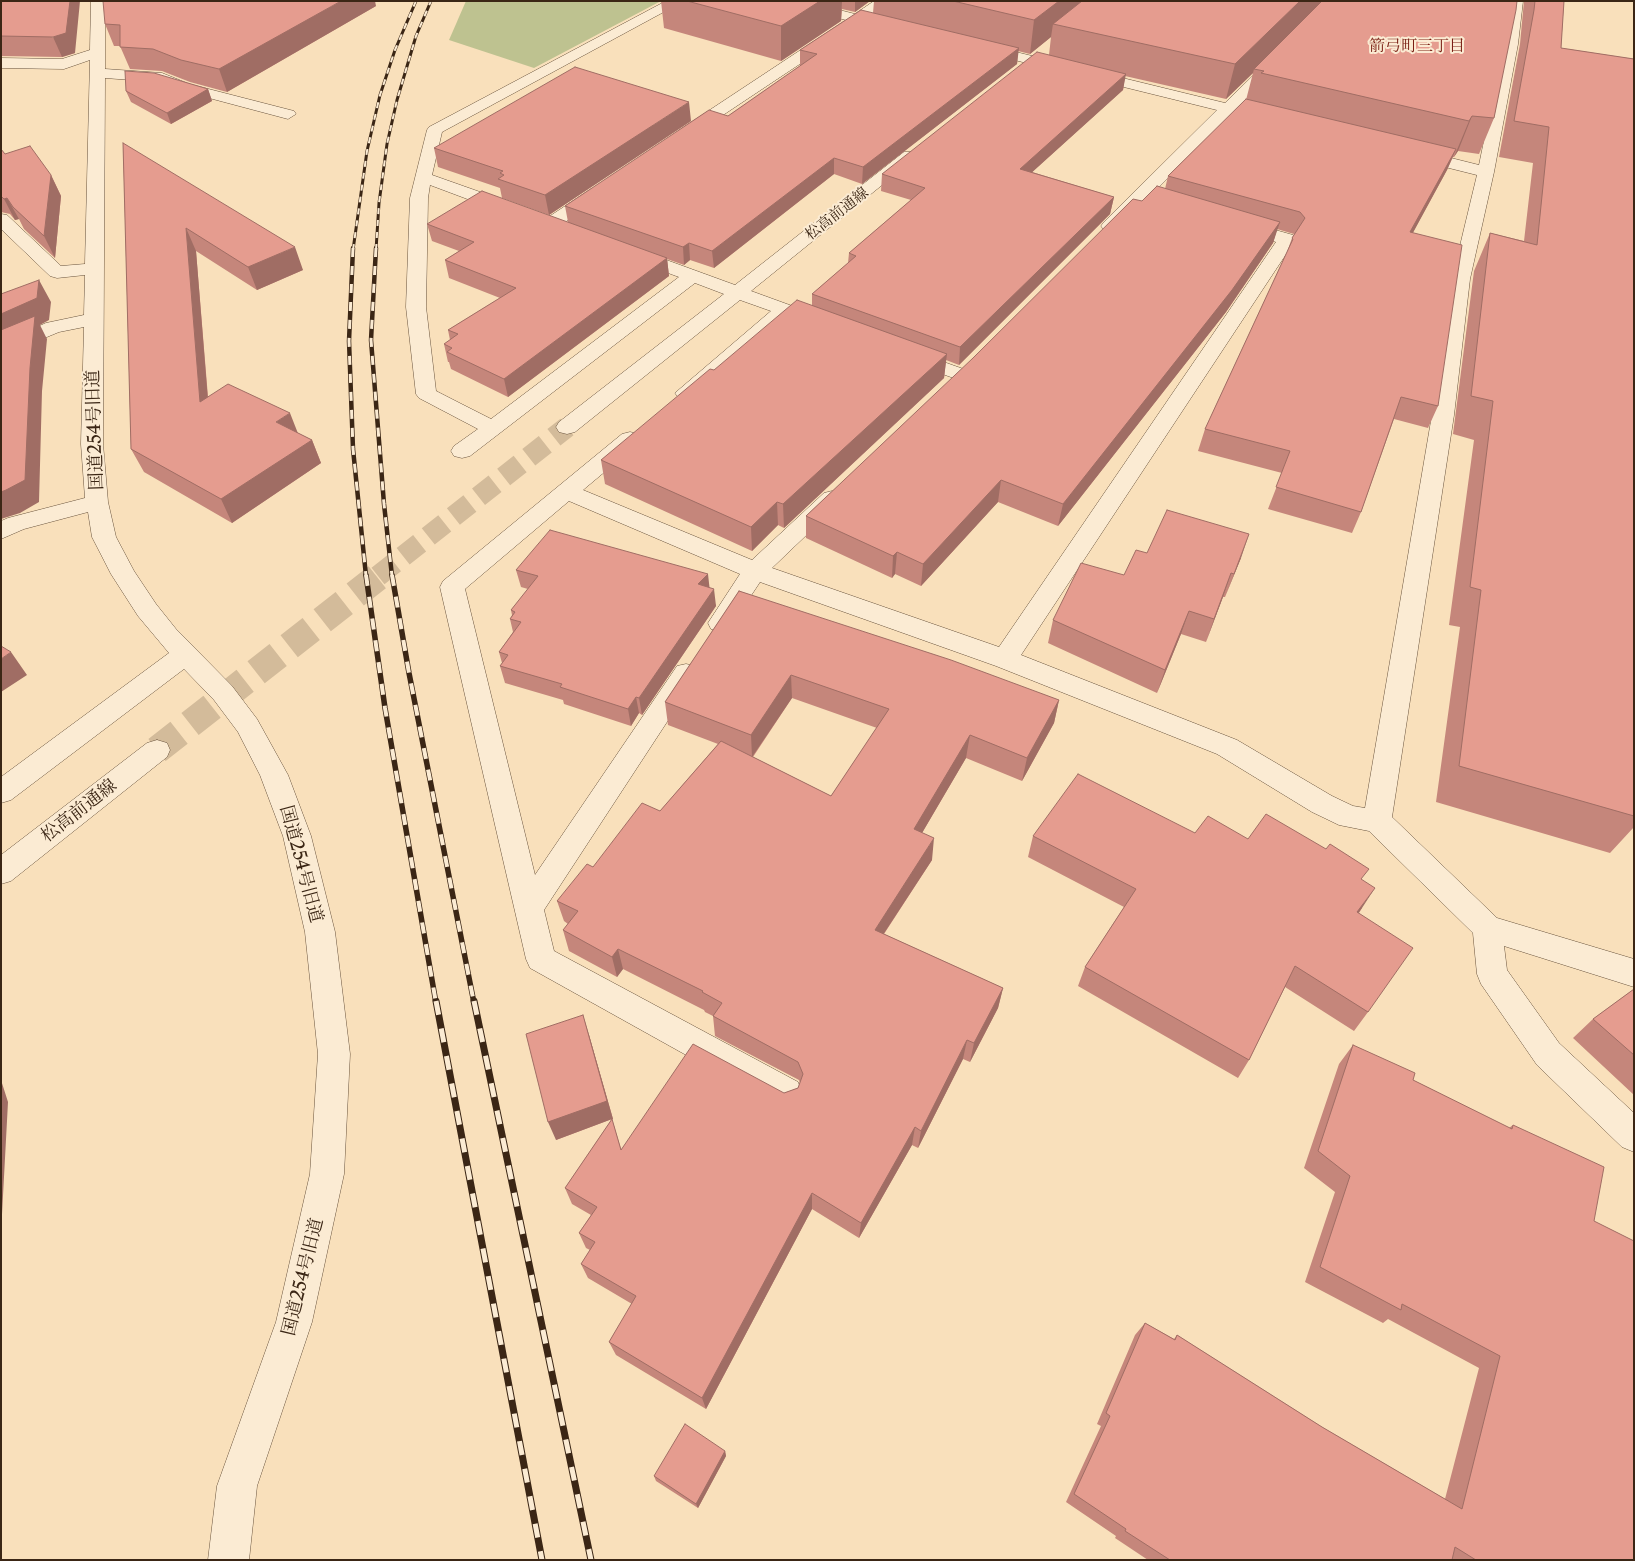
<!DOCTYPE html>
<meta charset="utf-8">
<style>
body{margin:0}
#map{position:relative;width:1635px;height:1561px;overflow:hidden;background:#f9e0bb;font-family:"Libre Caslon Text",serif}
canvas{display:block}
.frame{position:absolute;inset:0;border:2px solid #3b2615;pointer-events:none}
</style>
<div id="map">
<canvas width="1635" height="1561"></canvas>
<div class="frame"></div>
</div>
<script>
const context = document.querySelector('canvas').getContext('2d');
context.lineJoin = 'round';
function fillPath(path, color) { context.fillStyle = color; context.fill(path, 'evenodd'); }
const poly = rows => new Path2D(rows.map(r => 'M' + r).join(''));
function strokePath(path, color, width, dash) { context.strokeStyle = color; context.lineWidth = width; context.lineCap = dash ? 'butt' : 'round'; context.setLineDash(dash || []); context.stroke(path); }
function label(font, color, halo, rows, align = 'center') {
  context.font = font + ' "Libre Caslon Text","Noto Serif JP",serif'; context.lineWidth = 4; context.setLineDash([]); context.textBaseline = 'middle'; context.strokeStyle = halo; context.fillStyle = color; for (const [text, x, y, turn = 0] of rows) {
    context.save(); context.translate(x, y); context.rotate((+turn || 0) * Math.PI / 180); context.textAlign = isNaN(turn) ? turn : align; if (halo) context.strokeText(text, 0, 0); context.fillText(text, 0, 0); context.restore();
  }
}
fillPath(poly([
 [466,1,661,1,534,68,449,40]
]), '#bec290');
strokePath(poly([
 [378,576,567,427]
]), '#d3bb9a', 21, [21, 11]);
strokePath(poly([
 [157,750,380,575]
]), '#d3bb9a', 28, [28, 14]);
const minor = poly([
 [91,1,105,1,105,69,162,73,189,84,294,111,296,114,288,119,179,90,159,82,105,78,103,444,108,502,116,537,134,571,156,604,176,629,232,686,257,719,288,775,311,836,335,932,350,1054,344,1174,312,1322,257,1486,249,1560,208,1560,217,1486,276,1322,310,1174,318,1054,305,932,283,836,260,775,238,732,214,700,184,669,11,800,1,803,1,777,169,653,138,616,111,574,92,537,88,512,24,529,1,539,1,521,8,518,85,498,81,444,84,327,59,332,1,356,1,343,46,323,84,315,85,275,57,278,50,276,1,229,1,214,7,215,61,266,85,264,90,60,64,69,1,68,1,58,62,59,90,50,91,1],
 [666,1,684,1,442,132,432,175,514,204,517,208,514,212,508,213,502,212,430,185,428,198,426,307,436,391,491,419,679,277,627,258,624,254,627,250,639,250,735,285,904,152,916,152,918,156,751,291,806,311,809,315,806,319,799,321,788,318,692,397,685,399,678,397,675,393,771,311,740,300,575,432,567,434,559,432,556,427,559,422,724,294,695,283,470,456,462,458,454,456,451,451,454,446,478,429,419,398,416,394,406,307,410,198,427,130,429,127,666,1],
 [779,1,804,1,855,14,874,1,891,1,869,17,892,23,894,26,887,30,860,24,690,137,678,137,676,134,678,131,846,20,781,4,779,1],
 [1509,1,1523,1,1518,44,1494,172,1470,279,1454,415,1392,817,1497,918,1634,959,1634,987,1504,946,1507,970,1559,1043,1634,1113,1634,1152,1622,1147,1537,1065,1481,984,1477,974,1473,933,1369,831,1339,825,1312,812,1217,754,996,666,760,582,729,629,720,632,711,629,708,623,740,574,569,501,465,589,535,875,677,666,686,664,695,666,699,673,544,910,554,951,798,1082,802,1093,798,1104,786,1109,774,1104,530,968,526,959,440,587,443,581,622,434,630,432,638,434,641,439,638,444,583,490,752,560,824,493,832,491,840,493,843,498,840,503,772,568,999,647,1276,242,1234,229,1231,225,1234,221,1240,220,1293,235,1296,239,1021,655,1237,740,1332,796,1353,806,1365,808,1432,415,1452,279,1477,175,1409,158,1407,154,1409,150,1415,149,1479,165,1504,44,1509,1],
 [983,44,1225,103,1271,58,1276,56,1284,61,1240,106,1250,109,1252,112,1250,115,1244,117,1232,114,1116,230,1110,231,1104,230,1101,226,1104,222,1217,110,978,51,976,48,983,44],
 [597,188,603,189,606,193,603,197,556,228,544,228,541,224,544,220,591,189,597,188],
 [910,350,969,371,972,375,969,379,962,381,903,360,900,356,903,352,910,350],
 [157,740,167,743,170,750,167,757,11,881,1,884,1,855,147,743,157,740]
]);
strokePath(minor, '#6a543e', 1);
fillPath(minor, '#fbebd3');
const railFar3 = poly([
 [353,250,367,151,380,95,395,50,416,1],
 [376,250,379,203,387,144,397,100,416,36,431,1]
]);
const railFar2 = poly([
 [353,248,349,341,353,449,366,576],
 [376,248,371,340,384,504,392,576]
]);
const railFar1 = poly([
 [366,575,385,708,436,1003],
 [392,575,409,673,474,1003]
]);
const rail = poly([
 [436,1001,542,1560],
 [474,1001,591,1560]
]);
strokePath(railFar3, '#3b2615', 3);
strokePath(railFar2, '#3b2615', 4.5);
strokePath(railFar1, '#3b2615', 5.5);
strokePath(rail, '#3b2615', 7);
strokePath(railFar3, '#fbebd3', 2, [6]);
strokePath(railFar2, '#fbebd3', 3, [9]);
strokePath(railFar1, '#fbebd3', 4, [11]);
strokePath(rail, '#fbebd3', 5, [14]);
fillPath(poly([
 [1,1,75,53,62,57,1,56],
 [661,1,870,1,855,12,842,9,841,21,781,61,664,28],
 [874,1,1517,1,1494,118,1479,154,1458,151,1454,157,1453,157,1447,170,1413,232,1438,406,1428,428,1394,419,1361,512,1352,533,1268,509,1282,473,1198,451,1205,429,1287,252,1292,238,1294,234,1277,229,1273,243,1226,312,1058,526,998,502,921,586,895,574,892,578,806,538,806,516,1142,201,1165,189,1168,176,1246,100,1253,73,1226,99,1125,76,1123,90,1032,172,1114,197,1110,214,959,365,946,360,944,378,784,528,778,525,752,551,605,484,601,460,714,370,812,305,812,294,848,263,849,253,911,200,881,191,882,174,1049,55,1051,37,1030,54,1018,51,1017,64,862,184,834,174,714,268,690,260,684,265,667,259,669,276,508,397,451,369,449,362,448,362,444,344,450,340,448,330,500,298,449,278,445,260,459,251,432,241,427,224,568,222,565,206,728,116,800,66,800,50,873,13],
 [1524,1,1564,1,1561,48,1634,59,1634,827,1610,853,1436,802,1460,627,1449,625,1474,440,1453,434,1474,271,1490,233,1524,241,1533,163,1499,157,1520,44],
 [376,6,227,92,190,82,162,71,130,69,120,46,114,46,105,24],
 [208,89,212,101,171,124,131,102,126,91],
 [691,121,549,215,502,198,500,188,438,167,434,148],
 [123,143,303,270,257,290,196,251,208,397,298,433,312,440,321,463,232,523,144,472,131,449],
 [1,149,5,154,51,175,61,196,55,258,24,229,19,219,15,220,10,214,1,212],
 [1147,553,1241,558,1225,597,1223,597,1206,642,1181,634,1157,693,1048,643,1053,620,1124,575],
 [516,570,709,587,716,606,642,715,639,713,631,726,564,704,563,700,505,683,500,666,502,663,499,652,513,632,510,619,512,615,511,610,528,589,521,587],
 [739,591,1059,700,1054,723,1022,781,966,758,922,833,932,860,884,934,1003,988,998,1008,970,1062,963,1059,918,1148,912,1145,859,1238,812,1209,706,1409,616,1355,609,1342,632,1304,588,1278,581,1264,590,1250,586,1248,579,1233,591,1215,572,1204,565,1188,612,1119,556,1140,589,1035,613,1119,612,1119,621,1149,784,1093,798,1088,800,1083,799,1080,715,1036,713,1016,705,1012,704,1010,623,969,617,977,569,951,563,930,568,924,564,921,557,901,593,867,660,811,718,744,668,725,665,702],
 [792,698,877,728,831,796,753,757],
 [1195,833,1248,839,1362,880,1362,908,1359,913,1368,1012,1354,1031,1285,987,1249,1060,1238,1078,1078,986,1085,967,1124,907,1028,857,1033,836],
 [1634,989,1634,1095,1573,1038,1593,1019],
 [1353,1045,1413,1080,1509,1128,1513,1125,1594,1221,1634,1560,1148,1560,1115,1538,1116,1536,1066,1502,1101,1426,1097,1424,1135,1335,1145,1323,1174,1339,1177,1335,1322,1427,1445,1499,1479,1368,1388,1319,1383,1323,1305,1282,1335,1192,1304,1168,1339,1064],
 [725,1451,726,1456,698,1508,656,1481,654,1476]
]), '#c5867b');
fillPath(poly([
 [70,1,80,1,75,53,62,57,53,37],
 [341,1,375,1,376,6,227,92,219,69],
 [820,1,842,1,841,21,781,61,781,26],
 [855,1,870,1,855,12],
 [1059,1,1097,1,1053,24,1051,37,1030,54,1034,20],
 [1300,1,1325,1,1254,69,1253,73,1226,99,1235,64],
 [1019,48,1017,64,862,184,863,167],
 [1126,74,1123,90,1018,185,1020,169],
 [208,89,212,101,171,124,167,113],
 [689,102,691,121,549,215,545,195],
 [1472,116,1458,151,1454,157,1469,121],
 [1456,149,1447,170,1402,253,1410,232],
 [834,158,834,174,714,268,712,251],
 [51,175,61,196,55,258,44,236],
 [1114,197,1110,214,959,365,960,347],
 [7,198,19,219,15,220,4,199],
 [1280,222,1273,243,1226,312,1058,526,1063,504],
 [186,228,196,251,210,426,200,402],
 [689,243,690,260,684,265,683,247],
 [295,247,303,270,257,290,248,267],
 [667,258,669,276,508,397,504,379],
 [39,280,51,302,49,320,40,325,47,339,42,391,39,502,20,513,1,519,1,314],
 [947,354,944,378,784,528,783,504],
 [290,413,299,436,276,422],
 [312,440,321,463,232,523,221,499],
 [1001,480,998,502,921,586,923,564],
 [777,502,778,525,752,551,751,527],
 [1249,534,1241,558,1225,597,1234,574],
 [897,552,895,574,892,578,893,556],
 [1231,573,1223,597,1206,642,1214,619],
 [708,574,710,592,698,584],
 [714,589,716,606,642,715,639,698],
 [1189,611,1181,634,1157,693,1165,670],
 [11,652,27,675,1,692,1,659],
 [791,675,792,698,752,757,751,735],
 [636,697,639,713,631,726,628,709],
 [1059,700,1054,723,1022,781,1027,758],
 [970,735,966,758,912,850,914,829],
 [934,838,932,860,873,950,875,930],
 [1375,888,1362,908,1344,932,1357,912],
 [618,949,623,969,617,977,612,957],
 [1003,988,998,1008,970,1062,974,1043],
 [583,1015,589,1035,613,1119,612,1119,626,1166,612,1119,556,1140,548,1122],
 [967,1040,963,1059,918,1148,921,1131],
 [1,1080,8,1102,1,1233],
 [915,1127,912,1145,859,1238,861,1223],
 [812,1193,812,1209,706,1409,702,1398],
 [725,1451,726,1456,698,1508,696,1504]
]), '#a06d64');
const building = poly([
 [1,1,70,1,66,33,53,37,1,36,1,1],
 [103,1,341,1,219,69,181,60,153,49,120,47,120,25,105,24,103,1],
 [687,1,820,1,781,26,687,1],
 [953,1,1059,1,1034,20,953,1],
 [1082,1,1300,1,1235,64,1053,24,1082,1],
 [1322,1,1517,1,1516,10,1494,118,1472,116,1469,121,1261,73,1264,71,1254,69,1322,1],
 [1535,1,1564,1,1561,48,1634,59,1634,816,1459,766,1481,590,1470,587,1493,401,1471,396,1490,233,1537,245,1549,127,1514,121,1534,10,1535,1],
 [861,10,1019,48,863,167,834,158,712,251,689,243,683,247,565,206,709,110,728,116,817,54,800,50,861,10],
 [1037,52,1126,74,1020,169,1114,197,960,347,812,294,856,256,849,253,925,188,882,174,1037,52],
 [575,67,689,102,545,195,498,179,504,175,500,173,503,171,434,148,575,67],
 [125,71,154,73,208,89,167,113,126,91,125,71],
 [1246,99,1456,149,1410,232,1462,245,1438,406,1401,397,1361,512,1276,487,1290,451,1205,429,1293,239,1292,238,1305,218,1300,212,1168,176,1246,99],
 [123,143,295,247,248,267,186,228,200,402,228,384,290,413,276,422,312,440,221,499,131,449,123,143],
 [30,146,51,175,44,236,13,207,7,198,4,199,1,196,1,149,5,154,30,146],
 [1157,186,1280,222,1232,290,1063,504,1001,480,923,564,897,552,893,556,806,516,973,358,1133,199,1142,201,1157,186],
 [482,191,667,258,504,379,447,352,452,348,444,344,458,334,448,330,516,288,445,260,474,242,427,224,482,191],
 [39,280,37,298,1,314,1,294,39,280],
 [797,300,947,354,783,504,777,502,751,527,601,460,710,369,714,370,797,300],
 [35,316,30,368,25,480,6,490,1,492,1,330,35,316],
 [1167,510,1249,534,1234,574,1231,573,1214,619,1189,611,1165,670,1053,620,1081,563,1124,575,1136,550,1147,553,1167,510],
 [550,530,708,574,698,584,714,589,639,698,636,697,628,709,560,687,562,684,500,666,508,655,499,652,521,622,510,619,515,612,511,610,538,576,516,570,550,530],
 [739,591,951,660,1059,700,1027,758,970,735,914,829,934,838,875,930,1003,988,974,1043,967,1040,921,1131,915,1127,861,1223,812,1193,702,1398,609,1342,636,1296,581,1264,595,1242,579,1233,597,1207,565,1188,612,1119,621,1150,693,1044,784,1093,798,1088,803,1074,798,1062,713,1016,722,1003,702,992,703,991,618,949,612,957,563,930,578,911,557,901,587,864,593,867,642,803,660,811,721,741,831,796,889,709,791,675,751,735,665,702,739,591],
 [1,646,11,652,1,659,1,646],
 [1078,774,1195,833,1208,816,1248,839,1266,814,1326,849,1330,844,1369,869,1361,879,1375,888,1357,912,1413,948,1368,1012,1295,966,1249,1060,1085,967,1136,889,1033,836,1078,774],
 [1634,989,1634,1055,1593,1019,1634,989],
 [583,1015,607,1101,548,1122,526,1034,583,1015],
 [1353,1045,1415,1073,1413,1080,1512,1129,1513,1125,1604,1167,1594,1221,1634,1241,1634,1560,1476,1560,1455,1547,1452,1560,1170,1560,1125,1531,1126,1529,1074,1494,1110,1416,1106,1413,1145,1323,1175,1340,1177,1335,1322,1427,1462,1509,1500,1356,1402,1304,1401,1310,1320,1267,1350,1176,1318,1151,1353,1045],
 [685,1424,725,1451,696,1504,654,1476,685,1424]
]);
fillPath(building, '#e59c8f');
strokePath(building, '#a06d64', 1);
label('15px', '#3b2615', '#fbebd3', [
 ["松高前通線",837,214,-38]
]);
label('16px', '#7a1f14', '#fbebd3', [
 ["箭弓町三丁目",1417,46]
]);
label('18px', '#3b2615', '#fbebd3', [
 ["国道254号旧道",95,430,-92],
 ["松高前通線",79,811,-38],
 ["国道254号旧道",301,864,75],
 ["国道254号旧道",303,1277,-76]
]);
</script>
